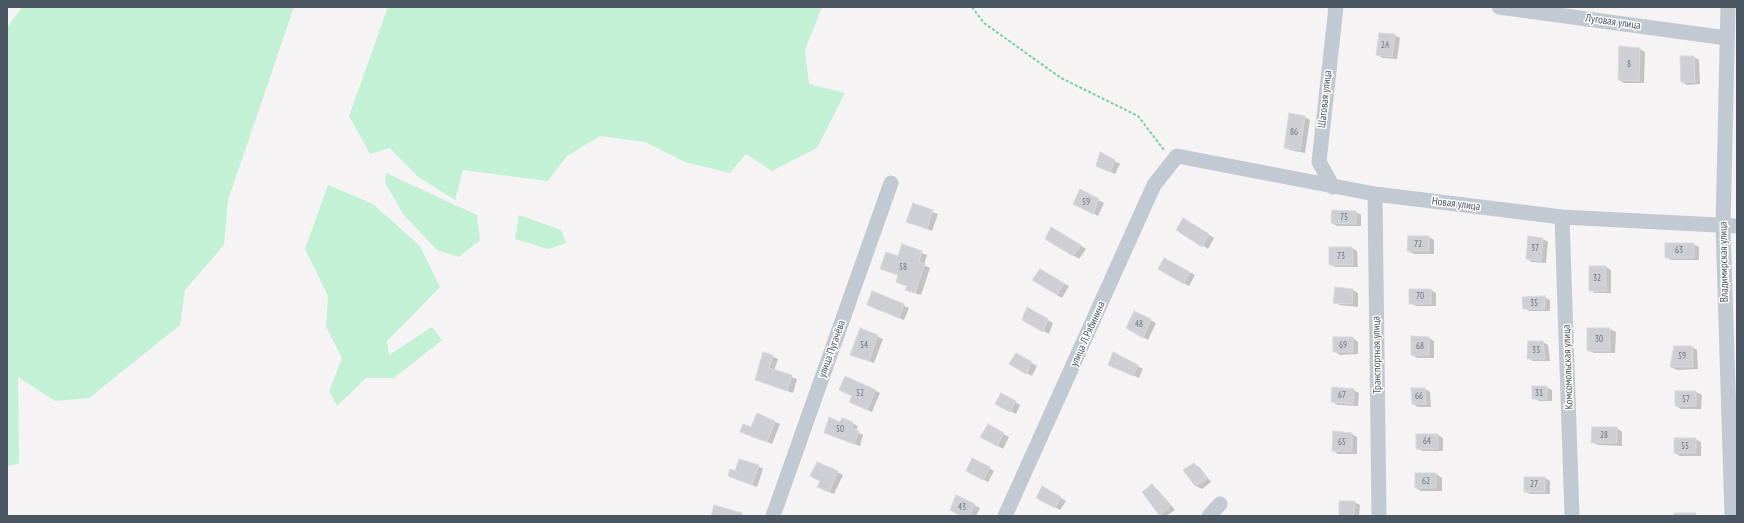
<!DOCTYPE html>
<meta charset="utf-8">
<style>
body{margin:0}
#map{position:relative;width:1744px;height:523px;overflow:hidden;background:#f5f3f3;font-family:"PT Sans Narrow",sans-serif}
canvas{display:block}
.frame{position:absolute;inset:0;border:8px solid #4a5661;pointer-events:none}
</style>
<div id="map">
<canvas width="1744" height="523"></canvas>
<div class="frame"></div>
</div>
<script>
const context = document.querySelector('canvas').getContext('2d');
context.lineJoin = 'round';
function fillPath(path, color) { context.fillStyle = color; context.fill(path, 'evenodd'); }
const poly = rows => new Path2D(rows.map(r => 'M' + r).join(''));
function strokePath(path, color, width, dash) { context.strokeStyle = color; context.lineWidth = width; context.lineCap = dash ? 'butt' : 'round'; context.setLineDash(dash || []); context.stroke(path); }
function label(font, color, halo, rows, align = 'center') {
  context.font = font + ' "PT Sans Narrow",sans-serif'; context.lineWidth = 3; context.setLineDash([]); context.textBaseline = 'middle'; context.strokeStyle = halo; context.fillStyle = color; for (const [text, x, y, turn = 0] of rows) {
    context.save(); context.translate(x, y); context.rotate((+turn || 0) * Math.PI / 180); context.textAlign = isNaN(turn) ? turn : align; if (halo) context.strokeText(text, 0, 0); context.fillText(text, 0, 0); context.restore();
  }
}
fillPath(poly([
 [22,7,294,7,228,200,224,245,185,290,180,325,89,398,55,401,18,377,19,464,7,466,7,28],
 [388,7,822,7,805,50,809,84,845,93,817,148,772,171,746,154,730,173,685,162,645,142,600,136,567,156,548,181,463,170,455,200,417,176,390,148,370,154,349,116],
 [386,173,477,215,480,240,459,257,437,250,403,214,385,182],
 [328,185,373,204,420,246,440,287,387,341,389,355,432,327,442,340,394,378,366,378,337,406,329,391,342,358,326,327,328,296,305,249],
 [519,215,561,230,566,243,548,249,515,239]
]), '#c3f1d5');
fillPath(poly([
 [1394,35,1400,38,1397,59,1383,58,1377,55],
 [1640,49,1645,52,1644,83,1624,83,1619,80],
 [1681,57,1694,57,1699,60,1700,84,1687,85,1682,82],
 [1290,115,1305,117,1310,120,1305,153,1290,150,1285,147],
 [1101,154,1120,164,1115,174,1097,166],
 [1081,191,1104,203,1098,216,1074,203],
 [913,205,938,214,932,231,908,221],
 [1356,212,1361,215,1361,226,1337,226,1332,223],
 [1183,219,1214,238,1208,249,1177,229],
 [1051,228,1086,249,1079,259,1047,239],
 [1429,237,1434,240,1434,254,1414,254,1408,251],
 [1543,239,1548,242,1546,263,1532,262,1527,259],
 [1693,244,1699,247,1699,260,1671,260,1666,257],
 [903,246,927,255,924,265,930,268,921,295,912,292,906,289,907,286,897,282,899,276,882,269,899,257],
 [1352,248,1357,251,1358,267,1335,267,1330,264],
 [1164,259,1195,275,1189,286,1159,269],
 [1606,267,1611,270,1611,293,1595,293,1590,290],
 [1040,270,1069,286,1062,298,1057,295],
 [1336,288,1353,290,1358,293,1358,307,1340,305,1335,302],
 [1431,290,1436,293,1436,306,1416,306,1410,303],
 [873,292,909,308,904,320,868,305],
 [1544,297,1550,300,1550,311,1529,311,1524,308],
 [1028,309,1053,323,1049,334,1023,320],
 [1135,312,1156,323,1148,340,1127,328],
 [861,329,883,339,874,363,857,357],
 [1588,329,1610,329,1616,332,1615,353,1594,353,1588,350],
 [1334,338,1353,338,1358,342,1358,354,1340,355,1334,351],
 [1429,338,1434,341,1434,358,1418,358,1412,355],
 [1543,342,1548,345,1550,361,1533,361,1528,358],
 [1692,347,1697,350,1698,369,1677,370,1671,367],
 [1016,354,1037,366,1032,376,1011,364],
 [1114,354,1143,369,1139,378,1115,367],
 [772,356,778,359,774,371,797,379,793,393,756,380],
 [1546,387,1552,390,1552,401,1539,401,1533,398],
 [1425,389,1430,392,1431,407,1418,407,1413,404],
 [875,390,880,393,872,412,856,405,857,397],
 [1353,390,1359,393,1358,406,1338,405,1332,402],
 [1676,392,1696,392,1702,395,1701,409,1681,409,1676,406],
 [1002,395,1020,405,1016,414,997,404],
 [757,415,780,424,772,444,746,434,752,429],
 [841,423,852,423,858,426,856,431,863,435,860,446,825,432],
 [988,426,1009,437,1003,449,981,437],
 [1593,428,1617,428,1622,432,1622,446,1598,445,1592,442],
 [1351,434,1357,437,1357,454,1338,454,1333,451],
 [1438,435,1443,438,1443,451,1423,451,1417,448],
 [1695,439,1701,442,1701,456,1680,456,1675,453],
 [818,463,843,475,834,494,824,490],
 [1194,464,1199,467,1211,482,1202,489,1196,486,1185,470],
 [758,466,763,469,757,487,729,476],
 [989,468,994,471,988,482,973,474],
 [1416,474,1436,474,1442,478,1442,491,1421,491,1416,488],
 [1525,478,1545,478,1550,481,1550,494,1530,494,1525,491],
 [1152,485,1157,489,1175,510,1166,516,1159,514],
 [1043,488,1066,501,1060,510,1038,497],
 [957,496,980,508,976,516,963,516],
 [1354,502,1360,505,1359,516,1340,516]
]), '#0003');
const building = poly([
 [1379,33,1395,34,1392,57,1376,55,1379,33],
 [1619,46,1640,48,1639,81,1618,80,1619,46],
 [1680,56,1694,56,1695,82,1681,82,1680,56],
 [1289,113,1305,116,1300,150,1284,148,1289,113],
 [1100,152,1115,160,1110,172,1096,166,1100,152],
 [1080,189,1099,199,1093,214,1073,204,1080,189],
 [913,203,933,210,927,229,906,222,913,203],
 [1332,210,1356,211,1356,224,1331,223,1332,210],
 [1183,218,1209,234,1202,247,1176,230,1183,218],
 [1051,227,1081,245,1073,256,1045,239,1051,227],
 [1408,236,1429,236,1429,251,1407,251,1408,236],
 [1528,236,1543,238,1541,261,1526,259,1528,236],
 [1665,243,1694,243,1694,258,1665,258,1665,243],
 [902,244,922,251,919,262,925,264,915,293,905,290,907,286,896,282,898,275,880,269,886,252,898,256,902,244],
 [1329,247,1352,247,1353,265,1329,265,1329,247],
 [1164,258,1190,272,1184,284,1158,269,1164,258],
 [1589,266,1606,266,1606,291,1589,291,1589,266],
 [1040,269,1064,283,1057,295,1032,280,1040,269],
 [1335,287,1353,289,1352,304,1333,303,1335,287],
 [1409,289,1431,289,1431,304,1409,304,1409,289],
 [872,291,904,304,899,318,867,305,872,291],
 [1545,296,1545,309,1523,309,1522,297,1545,296],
 [1027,307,1048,319,1043,332,1022,320,1027,307],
 [1134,311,1151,319,1143,338,1126,328,1134,311],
 [860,328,878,335,869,361,850,355,860,328],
 [1587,328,1610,328,1610,351,1587,351,1587,328],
 [1411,336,1429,337,1429,355,1411,355,1411,336],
 [1333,337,1353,337,1353,352,1333,352,1333,337],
 [1528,341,1543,341,1545,359,1527,359,1528,341],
 [1674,346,1692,346,1693,367,1670,367,1674,346],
 [763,352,773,355,769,368,792,375,787,391,755,380,763,352],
 [1113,352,1138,365,1133,376,1108,365,1113,352],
 [1016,353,1032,362,1026,374,1009,364,1016,353],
 [845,376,876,390,867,410,849,402,852,396,839,390,845,376],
 [1532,386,1547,386,1547,399,1532,399,1532,386],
 [1332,387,1354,389,1353,404,1331,402,1332,387],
 [1411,388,1425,388,1426,404,1412,404,1411,388],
 [1675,391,1696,391,1696,406,1675,406,1675,391],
 [1001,393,1016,401,1010,412,995,404,1001,393],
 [757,413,775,421,767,442,740,432,743,424,751,427,757,413],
 [829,417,840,422,842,418,853,422,851,428,859,431,854,444,824,433,829,417],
 [988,424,1004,433,997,446,980,437,988,424],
 [1592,427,1617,427,1617,443,1591,443,1592,427],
 [1333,431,1352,433,1352,452,1332,451,1333,431],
 [1416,434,1438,434,1438,449,1416,449,1416,434],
 [1674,438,1696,438,1696,453,1674,453,1674,438],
 [972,458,990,467,983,480,966,471,972,458],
 [739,459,759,465,752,485,728,476,730,469,735,471,739,459],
 [817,462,838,471,829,492,817,487,820,481,810,476,817,462],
 [1194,463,1207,479,1195,486,1183,470,1194,463],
 [1415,473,1436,473,1436,488,1415,488,1415,473],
 [1524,477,1545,477,1545,492,1524,492,1524,477],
 [1152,484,1170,507,1159,515,1142,492,1152,484],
 [1042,486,1061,497,1055,508,1036,498,1042,486],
 [956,495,975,504,969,516,961,516,950,510,956,495],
 [1339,501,1355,501,1354,516,1339,516,1339,501],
 [714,505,742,513,742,516,711,516,714,505],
 [1674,513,1696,513,1695,516,1674,516,1674,513]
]);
fillPath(building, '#cdcfd5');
strokePath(building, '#d7d9de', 1);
strokePath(poly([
 [972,7,984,23,1061,78,1138,116,1164,150]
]), '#7ad0a6', 2, [3, 2]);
strokePath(poly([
 [1499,7,1727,38],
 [1728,7,1723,226,1732,516],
 [1333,187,1319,162,1336,7],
 [1375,194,1379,516],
 [1562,217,1572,516],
 [773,516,891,183],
 [1005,516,1154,185,1177,156,1375,194,1562,217,1737,226],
 [1209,516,1220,504]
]), '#c1cad2', 15);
label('9px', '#6b747e', null, [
 ["2А",1385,45],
 ["8",1629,64],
 ["86",1294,132],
 ["59",1086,202],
 ["75",1344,217],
 ["72",1418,244],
 ["37",1535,248],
 ["63",1679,250],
 ["73",1341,256],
 ["58",903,267],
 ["32",1597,278],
 ["70",1420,296],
 ["35",1534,303],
 ["48",1139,324],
 ["30",1599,339],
 ["54",864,345],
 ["69",1343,345],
 ["68",1420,346],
 ["33",1536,350],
 ["59",1682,356],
 ["52",860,393],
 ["31",1539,393],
 ["67",1342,395],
 ["66",1419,396],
 ["57",1686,399],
 ["50",840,429],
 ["28",1604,435],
 ["64",1427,441],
 ["65",1342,442],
 ["55",1685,446],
 ["62",1426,481],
 ["27",1534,484],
 ["43",962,507]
]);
label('11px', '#4a5661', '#fff', [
 ["Луговая улица",1613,22,8],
 ["Шаговая улица",1325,99,-84],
 ["Новая улица",1456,204,7],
 ["Владимирская улица",1724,262,-91],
 ["улица Л.Рябинина",1088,334,-66],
 ["улица Пугачёва",832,349,-70],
 ["Транспортная улица",1377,355,-91],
 ["Комсомольская улица",1568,367,-92]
]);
</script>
